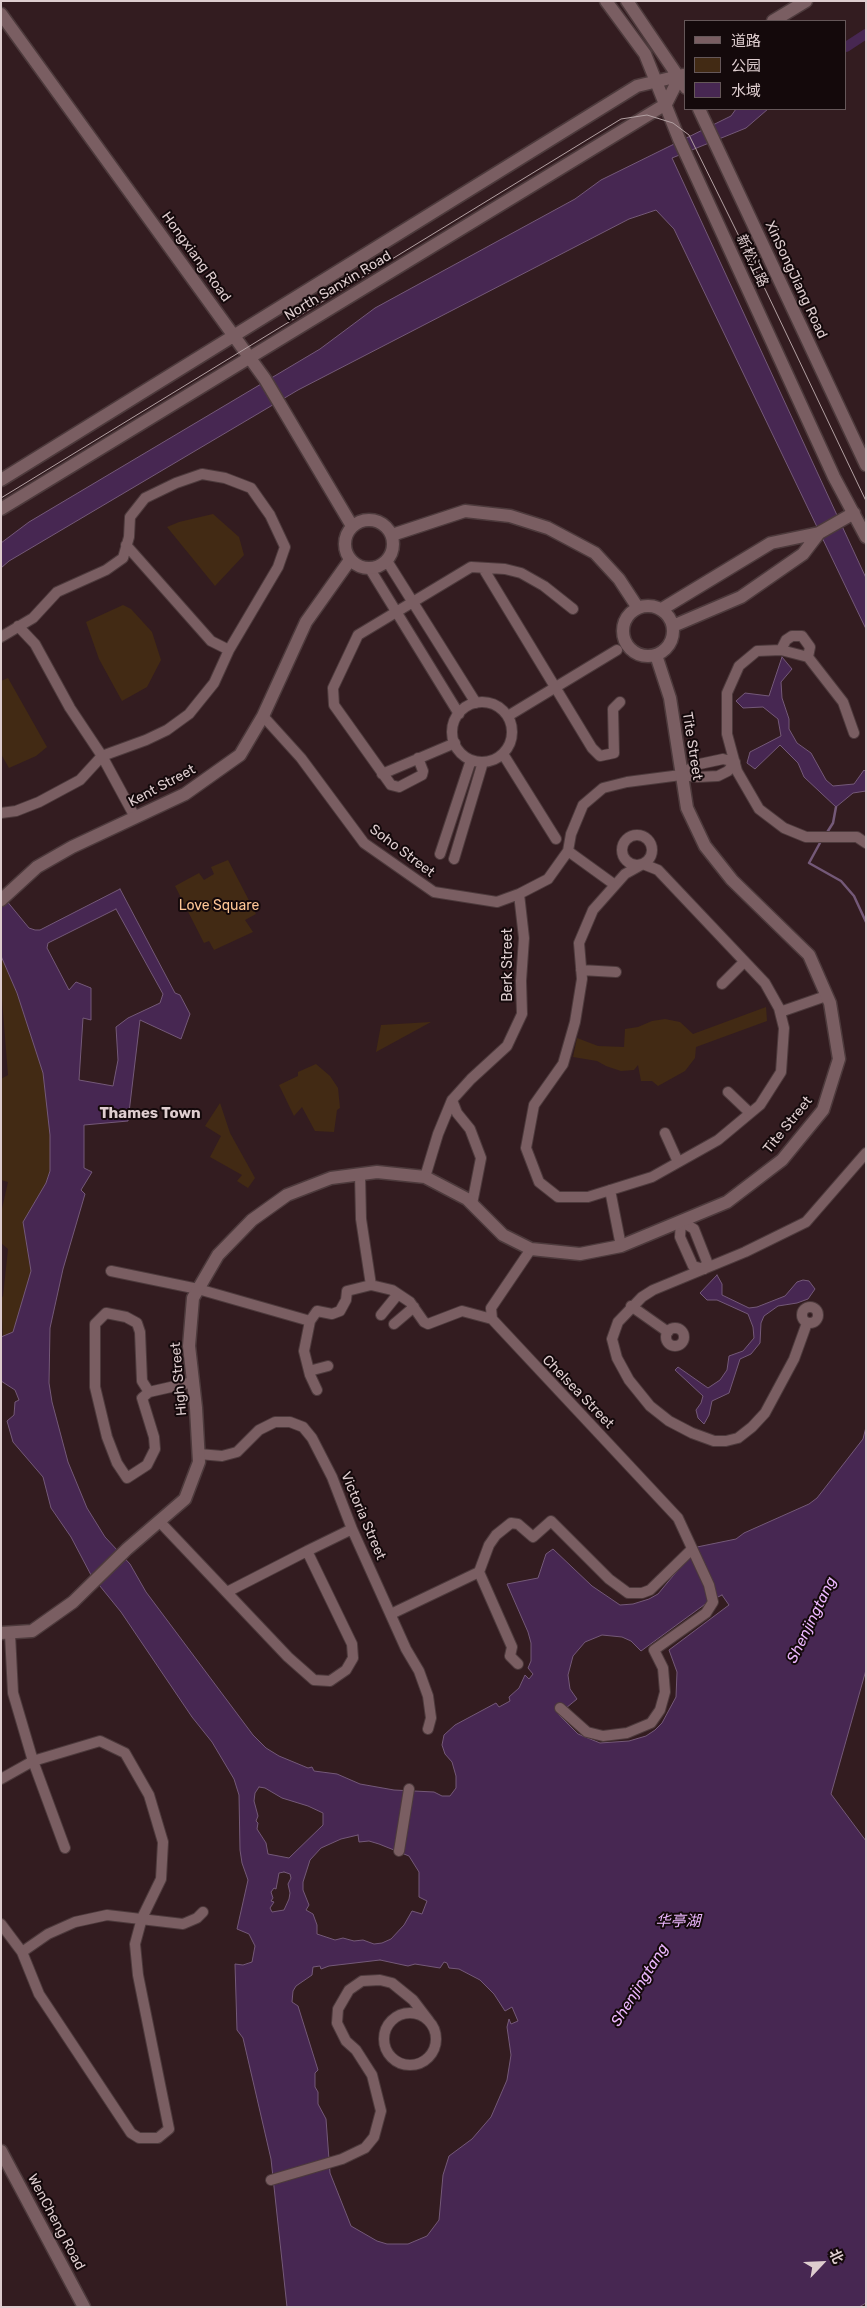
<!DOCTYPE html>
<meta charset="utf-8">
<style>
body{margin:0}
#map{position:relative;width:867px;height:2308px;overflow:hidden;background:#331c20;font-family:Rubik,"Noto Sans SC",sans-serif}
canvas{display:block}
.frame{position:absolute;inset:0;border:2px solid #decdcf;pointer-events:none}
.legend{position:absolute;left:684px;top:20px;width:162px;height:90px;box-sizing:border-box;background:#14090b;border:1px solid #655759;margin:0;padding:6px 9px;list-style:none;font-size:15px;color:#decdcf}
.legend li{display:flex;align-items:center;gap:10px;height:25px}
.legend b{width:25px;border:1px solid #655759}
.north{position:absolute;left:797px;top:2238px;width:50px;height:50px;-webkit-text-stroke:4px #14090b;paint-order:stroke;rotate:65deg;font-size:14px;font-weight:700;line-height:20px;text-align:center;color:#decdcf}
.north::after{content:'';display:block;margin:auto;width:18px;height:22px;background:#decdcf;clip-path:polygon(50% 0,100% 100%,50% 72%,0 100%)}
</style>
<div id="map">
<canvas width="867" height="2308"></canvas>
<div class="frame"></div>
<ul class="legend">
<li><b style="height:6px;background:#7a5e62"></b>道路</li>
<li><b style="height:14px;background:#422a14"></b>公园</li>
<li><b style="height:14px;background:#472752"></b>水域</li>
</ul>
<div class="north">北</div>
</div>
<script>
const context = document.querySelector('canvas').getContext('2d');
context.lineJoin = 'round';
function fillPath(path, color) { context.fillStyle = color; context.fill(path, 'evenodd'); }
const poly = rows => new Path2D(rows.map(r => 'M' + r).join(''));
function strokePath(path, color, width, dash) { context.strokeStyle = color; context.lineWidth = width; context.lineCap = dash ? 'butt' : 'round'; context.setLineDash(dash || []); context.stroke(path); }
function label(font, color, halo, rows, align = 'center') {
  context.font = font + ' Rubik,"Noto Sans SC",sans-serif'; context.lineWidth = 4; context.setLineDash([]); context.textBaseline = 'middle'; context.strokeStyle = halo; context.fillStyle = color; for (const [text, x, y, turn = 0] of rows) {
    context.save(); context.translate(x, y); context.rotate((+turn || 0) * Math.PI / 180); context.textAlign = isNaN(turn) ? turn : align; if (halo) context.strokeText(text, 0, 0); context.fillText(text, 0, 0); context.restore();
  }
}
fillPath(poly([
 [213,514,239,537,244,555,215,586,167,527,179,522],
 [123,605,131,609,152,632,161,660,147,687,122,701,99,659,86,622],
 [8,678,47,747,36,756,9,768,1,754,1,681],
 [228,860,256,914,245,920,253,932,214,950,209,941,204,943,175,886,199,873,204,880,214,874,211,867],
 [1,956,17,993,43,1073,50,1135,50,1171,46,1183,23,1222,31,1271,13,1333,3,1337,1,1299,3,1296,8,1249,1,1243,1,1213,8,1182,1,1180,1,1079,8,1075,1,987],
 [766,1007,767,1021,696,1047,695,1058,685,1071,658,1086,652,1081,641,1081,638,1065,634,1070,621,1071,606,1066,597,1061,573,1057,577,1038,598,1046,624,1047,625,1029,638,1027,652,1021,665,1019,680,1022,693,1034],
 [431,1022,376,1052,381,1025],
 [316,1064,330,1076,338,1088,340,1108,337,1110,334,1132,315,1131,302,1107,294,1116,279,1085,298,1076,298,1072],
 [220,1103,230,1133,255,1178,248,1188,237,1181,242,1175,210,1157,221,1136,205,1126]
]), '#422a14');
const water = poly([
 [736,109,768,109,746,128,672,158,866,578,866,629,674,229,656,210,629,219,298,390,9,561,1,568,1,543,29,522,320,349,375,308,575,199,601,180,731,116,736,109],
 [782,657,792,669,781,682,782,698,789,719,789,729,797,743,811,753,826,780,833,786,854,784,864,770,866,772,866,791,853,793,836,807,804,777,798,763,780,745,755,769,747,763,750,752,781,736,778,719,763,707,743,708,736,701,745,693,769,696,782,657],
 [120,889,175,993,180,995,190,1014,181,1039,140,1020,128,1121,84,1125,84,1168,92,1172,81,1190,85,1194,63,1269,50,1328,49,1383,52,1402,68,1462,87,1508,105,1537,130,1564,146,1592,253,1735,266,1748,279,1756,308,1768,312,1767,314,1771,337,1774,360,1784,394,1790,434,1792,442,1796,450,1796,456,1788,456,1776,452,1762,445,1754,442,1745,444,1735,455,1725,496,1703,499,1707,510,1701,509,1697,519,1688,525,1675,529,1679,533,1674,528,1668,531,1661,531,1643,528,1632,507,1584,538,1578,546,1554,553,1549,592,1586,620,1605,633,1604,649,1599,658,1594,697,1547,736,1539,744,1533,809,1504,817,1498,863,1439,866,1427,866,1670,831,1794,866,1841,866,2303,859,2307,287,2307,271,2159,243,2038,237,2030,235,1964,243,1965,252,1962,255,1946,249,1934,237,1929,248,1880,242,1863,240,1850,239,1795,234,1779,212,1742,192,1717,121,1612,91,1575,71,1537,51,1508,43,1477,13,1442,7,1421,14,1415,15,1402,19,1400,15,1390,1,1381,1,1337,13,1332,31,1271,23,1222,46,1183,50,1171,50,1135,43,1073,17,993,1,956,1,894,29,928,35,930,40,930,120,889],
 [116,909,163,994,160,1003,128,1018,116,1027,118,1060,113,1086,79,1080,83,1018,91,1020,91,988,76,982,69,990,47,948,48,943,116,909],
 [722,1595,729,1605,669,1650,677,1672,676,1697,662,1723,655,1730,646,1736,629,1741,600,1743,578,1734,559,1715,557,1709,562,1703,566,1708,577,1699,570,1689,568,1675,573,1656,585,1642,602,1635,622,1637,631,1641,641,1651,708,1602,722,1595],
 [259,1787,265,1788,282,1798,308,1806,323,1813,323,1825,289,1858,268,1854,266,1843,257,1829,258,1823,256,1821,258,1816,254,1801,255,1793,259,1787],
 [358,1835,359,1842,369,1841,379,1844,409,1856,419,1872,419,1897,427,1901,422,1914,412,1911,404,1925,391,1939,382,1943,374,1944,363,1940,354,1941,343,1938,335,1940,317,1934,317,1925,313,1914,306,1910,309,1905,303,1890,303,1882,310,1860,321,1848,341,1839,358,1835],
 [284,1872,290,1874,291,1878,288,1884,290,1893,289,1899,284,1910,272,1912,270,1908,274,1902,271,1901,273,1898,271,1892,274,1888,276,1889,279,1873,284,1872],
 [380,1960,408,1966,415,1964,440,1968,444,1962,447,1963,449,1968,459,1969,480,1980,494,1994,505,2011,512,2007,518,2021,511,2024,509,2019,507,2027,511,2055,507,2080,491,2117,472,2139,449,2156,443,2175,439,2220,427,2236,408,2244,387,2244,377,2241,351,2226,330,2173,326,2119,318,2104,318,2092,315,2087,315,2073,318,2070,298,2006,292,2002,293,1991,296,1986,312,1975,313,1967,320,1966,321,1969,329,1966,380,1960],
 [717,1275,722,1284,722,1295,749,1308,757,1307,785,1296,797,1282,803,1280,809,1281,815,1289,808,1299,797,1303,778,1306,764,1316,761,1323,760,1343,751,1354,740,1359,729,1393,712,1401,709,1415,704,1424,698,1418,696,1410,701,1403,703,1396,675,1370,678,1367,708,1388,720,1380,727,1370,729,1356,743,1351,754,1338,753,1327,748,1314,717,1300,707,1300,700,1293,717,1275]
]);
fillPath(water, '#472752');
strokePath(water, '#745978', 1);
strokePath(poly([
 [826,834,833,823,836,807],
 [821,841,809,863,841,881,854,896,866,922]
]), '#745978', 2.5);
strokePath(poly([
 [846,47,866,34]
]), '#472752', 10);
const street = poly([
 [126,545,211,641,229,650],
 [387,561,476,703],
 [483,568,592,748,600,756,614,753,613,709,620,702],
 [370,569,459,714],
 [18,626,35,644,70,708,102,756,135,817],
 [1,637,33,618,57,592,106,570,123,558,129,537,130,517,145,498,176,483,202,474,225,478,251,488,270,515,285,547,278,567,229,650,214,683,189,714,167,730,146,740,102,756,80,780,39,802,16,811,1,813],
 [781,650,786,640,792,636,802,636,810,647,808,657,781,650,757,651,739,666,727,693,727,734,737,771,759,809,784,828,806,837,857,837,866,843],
 [808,657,843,702,854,733],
 '452 732a30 30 0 1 1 60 0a30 30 0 1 1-60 0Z',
 [263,716,301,758,364,843,434,892,497,902,519,894,548,879,568,851,571,834,583,805,603,788,627,782,681,775],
 [508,716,617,650],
 [503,754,556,839],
 [418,758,423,771,422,775,399,787,391,785,334,705,333,688,358,635,471,567,505,569,521,573,544,586,573,609],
 [723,759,735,762,728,771,718,776,698,777,681,775,695,765,723,759],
 [382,774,455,743],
 '622 850a15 15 0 1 1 30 0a15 15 0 1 1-30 0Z',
 [568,851,615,885],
 [440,854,471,760],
 [454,859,483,762],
 [643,864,658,870,765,983,779,1008,784,1028,781,1072,760,1105,718,1140,652,1177,588,1197,558,1197,539,1182,526,1148,534,1105,563,1064,575,1022,582,979,579,943,593,910,625,874,643,864],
 [581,970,616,972],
 [722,984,744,962],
 [780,1012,826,996],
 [728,1092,750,1113],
 [452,1100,457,1113,470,1129,481,1158,472,1204],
 [665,1133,678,1162],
 [360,1174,361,1219,371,1285],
 [425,1177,438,1134,452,1100,471,1079,507,1046,522,1014,521,981,524,938,519,894],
 [610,1190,621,1246],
 [681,1221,694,1229,707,1262,704,1269,693,1266,680,1237,681,1221],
 [531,1249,491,1308,492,1319,678,1518,709,1585,713,1602,706,1613,654,1650,663,1668,665,1692,660,1710,651,1723,627,1733,603,1736,587,1732,560,1708],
 [111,1271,198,1289,310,1321],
 [631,1306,668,1332],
 '802 1315a8 8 0 1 1 16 0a8 8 0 1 1-16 0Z',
 [381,1315,398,1294],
 [807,1323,794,1359,765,1413,752,1427,738,1438,726,1441,714,1441,692,1433,669,1421,650,1406,629,1380,617,1358,612,1339,618,1322,642,1297,653,1290,745,1252,806,1222,866,1153],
 [394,1324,414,1307],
 '666 1337a9 9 0 1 1 18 0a9 9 0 1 1-18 0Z',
 [309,1371,328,1366],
 [317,1390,310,1375,304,1351,310,1321,317,1311,332,1314,340,1311,346,1300,347,1291,371,1285,392,1290,410,1302,424,1322,428,1324,462,1311,492,1319],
 [149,1392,142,1381,140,1332,137,1323,126,1317,106,1313,95,1324,95,1387,107,1437,117,1463,127,1478,147,1465,155,1449,154,1437,142,1398,149,1392,193,1382],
 [199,1454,222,1456,237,1452,259,1430,275,1422,290,1422,303,1427,312,1438,332,1477,352,1529,406,1649,419,1671,428,1696,431,1718,428,1729],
 [159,1521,288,1657,314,1680,330,1681,346,1670,353,1658,352,1644,307,1551,227,1592],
 [307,1551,352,1529],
 [479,1572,512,1647,510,1656,518,1664],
 [391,1614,479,1572,489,1545,496,1535,511,1523,518,1524,533,1537,551,1521,609,1579,628,1593,642,1593,650,1590,692,1549],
 [10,1634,13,1693,33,1761,65,1848],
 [1,1779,33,1761,100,1741,125,1753,149,1795,163,1842,161,1879,142,1918,135,1944,138,1975,169,2129,158,2138,139,2138,131,2133,39,1994,22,1952,1,1924],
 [399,1851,409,1789],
 [22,1952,48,1934,75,1922,107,1915,183,1924,197,1918,203,1912],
 '384 2039a26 26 0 1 1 52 0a26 26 0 1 1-52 0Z',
 [271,2180,342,2159,365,2148,374,2137,381,2111,372,2075,356,2050,346,2041,337,2023,338,2009,349,1990,362,1981,380,1980,392,1983,413,2000,429,2021]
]);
const secondary = poly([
 [606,1,645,54,679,139,834,477,866,537],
 [627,1,686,88],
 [1,14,265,379,352,526],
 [773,21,806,1],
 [699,109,866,465],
 [1,480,637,86,683,75],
 [1,509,666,104,679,78],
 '345 544a24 24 0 1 1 48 0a24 24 0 1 1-48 0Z',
 [819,533,854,513],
 [392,535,465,511,510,516,548,528,595,553,619,579,638,608],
 '623 631a25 25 0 1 1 50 0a25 25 0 1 1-50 0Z',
 [662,609,771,543,819,533,803,554,741,597,673,626],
 [1,900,37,867,72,847,185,794,240,755,263,716,306,622,350,560],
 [1,1633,32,1631,73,1602,127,1549,185,1499,199,1462,196,1408,189,1346,193,1298,218,1255,252,1220,287,1195,331,1178,377,1172,425,1177,467,1199,503,1235,531,1249,580,1254,621,1246,727,1202,782,1160,823,1110,839,1059,830,1003,809,955,732,880,705,846,687,808,670,698,656,655],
 [1,2151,84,2307]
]);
strokePath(street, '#4d3a3c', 12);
strokePath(secondary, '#4d3a3c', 15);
strokePath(street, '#7a5e62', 10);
strokePath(secondary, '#7a5e62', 12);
strokePath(poly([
 [1,498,621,119,647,115,673,123,689,135,766,291,866,501]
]), '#b3a1a3', 1);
label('14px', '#decdcf', '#14090b', [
 ["Hongxiang Road",196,257,54],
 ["新松江路",752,261,65],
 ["XinSongJiang Road",796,280,65],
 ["North Sanxin Road",338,286,-31],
 ["Tite Street",692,746,81],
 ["Kent Street",162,786,-28],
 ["Soho Street",402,851,37],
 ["Berk Street",508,965,-90],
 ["Tite Street",788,1125,-51],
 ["High Street",179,1379,-95],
 ["Chelsea Street",578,1392,46],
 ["Victoria Street",363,1516,67],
 ["WenCheng Road",56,2222,62]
]);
label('14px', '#fec696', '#14090b', [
 ["Love Square",219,906]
]);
label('bold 15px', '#decdcf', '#14090b', [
 ["Thames Town",150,1114]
]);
label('italic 15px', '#ecb7fe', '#14090b', [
 ["Shenjingtang",812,1620,-64],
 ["华亭湖",678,1922],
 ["Shenjingtang",640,1985,-58]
]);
</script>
